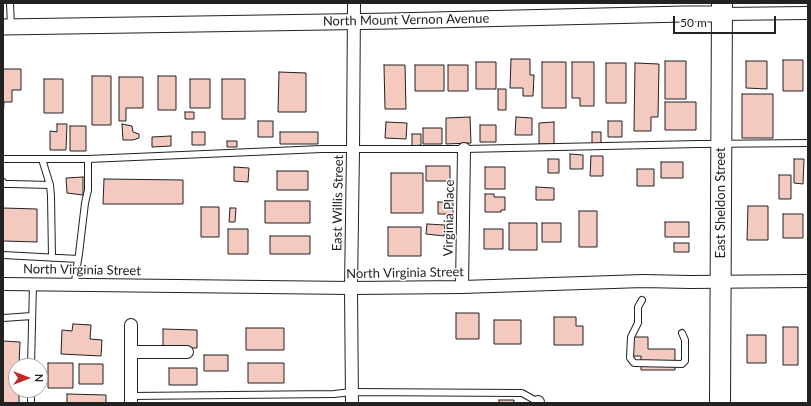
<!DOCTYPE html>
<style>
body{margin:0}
#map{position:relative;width:811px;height:406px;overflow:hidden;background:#fff;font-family:Lato,sans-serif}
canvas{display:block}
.frame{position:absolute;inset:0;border:4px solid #222;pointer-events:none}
.north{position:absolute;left:8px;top:358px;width:40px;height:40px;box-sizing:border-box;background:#fff;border:1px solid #a7a7a7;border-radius:50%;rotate:90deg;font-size:11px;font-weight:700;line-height:16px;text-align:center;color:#222}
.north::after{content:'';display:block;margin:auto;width:14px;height:18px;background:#c62828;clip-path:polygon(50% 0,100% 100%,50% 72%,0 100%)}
.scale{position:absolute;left:673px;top:16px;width:103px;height:18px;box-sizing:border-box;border:2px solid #222;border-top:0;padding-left:5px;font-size:12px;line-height:14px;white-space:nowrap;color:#222;-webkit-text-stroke:3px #fff;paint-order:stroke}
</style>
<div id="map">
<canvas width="811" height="406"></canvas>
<div class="frame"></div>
<div class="north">N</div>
<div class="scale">50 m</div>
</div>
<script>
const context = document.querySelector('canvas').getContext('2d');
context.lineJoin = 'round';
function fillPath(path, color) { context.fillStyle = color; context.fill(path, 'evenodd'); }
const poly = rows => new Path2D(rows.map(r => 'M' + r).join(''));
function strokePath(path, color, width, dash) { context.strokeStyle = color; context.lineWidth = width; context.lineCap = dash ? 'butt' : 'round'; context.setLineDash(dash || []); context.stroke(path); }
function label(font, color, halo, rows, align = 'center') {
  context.font = font + ' Lato,sans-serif'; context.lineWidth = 3; context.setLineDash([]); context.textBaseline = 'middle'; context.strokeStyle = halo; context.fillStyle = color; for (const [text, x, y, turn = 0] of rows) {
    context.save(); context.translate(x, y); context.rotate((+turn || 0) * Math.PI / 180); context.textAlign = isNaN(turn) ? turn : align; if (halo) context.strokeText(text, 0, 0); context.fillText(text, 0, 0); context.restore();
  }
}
const building = poly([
 [511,59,530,59,530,75,534,75,533,96,523,96,523,88,510,88,511,59],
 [783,60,803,60,803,91,783,91,783,60],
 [665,61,686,61,686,99,665,99,665,61],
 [746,61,767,61,767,89,746,88,746,61],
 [476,62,496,62,496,89,476,89,476,62],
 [542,62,566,62,566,108,542,108,542,62],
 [572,62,594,62,594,106,580,106,580,98,572,98,572,62],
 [606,63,626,63,626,103,606,103,606,63],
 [635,63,659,64,658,117,651,117,651,131,634,131,635,63],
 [384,65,405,65,406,109,385,109,384,65],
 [415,65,444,65,444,91,415,91,415,65],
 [448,65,468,65,468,91,448,91,448,65],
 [3,69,21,69,21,90,12,90,12,102,4,102,3,120,3,69],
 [279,72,306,73,306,112,278,112,279,72],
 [92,76,111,76,111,125,92,125,92,76],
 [158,76,176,76,176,110,158,110,158,76],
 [119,77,143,77,143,108,126,108,126,121,119,121,119,77],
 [44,79,63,79,63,113,44,113,44,79],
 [190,79,210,79,210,108,190,108,190,79],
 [222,79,245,79,245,119,222,119,222,79],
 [498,89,506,89,506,110,498,110,498,89],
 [742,94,773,94,773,138,742,138,742,94],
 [665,102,696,102,696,130,665,130,665,102],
 [185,112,194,112,194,119,185,119,185,112],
 [470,117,471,143,446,144,446,118,470,117],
 [516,117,532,118,532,135,515,135,516,117],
 [258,121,273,121,273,137,258,137,258,121],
 [608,121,622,121,622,137,608,137,608,121],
 [386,122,407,123,406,139,385,138,386,122],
 [554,122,554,144,539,144,539,123,554,122],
 [57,124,67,124,66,150,50,150,50,131,57,132,57,124],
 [122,124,132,126,133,132,139,134,139,138,133,140,123,140,122,124],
 [480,125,496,125,496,142,480,142,480,125],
 [70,126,86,126,86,151,70,151,70,126],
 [423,128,442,128,442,144,423,144,423,128],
 [192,132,205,132,205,145,192,145,192,132],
 [280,132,318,132,318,144,280,144,280,132],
 [592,132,601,132,601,144,592,144,592,132],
 [412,134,421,134,421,145,412,146,412,134],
 [171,136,171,146,152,147,152,137,171,136],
 [227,141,237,141,237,147,227,147,227,141],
 [570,154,583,155,583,169,570,169,570,154],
 [591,156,603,156,603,176,590,176,591,156],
 [548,159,559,159,559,173,548,173,548,159],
 [794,159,804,159,803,184,794,183,794,159],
 [661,162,683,162,683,178,661,178,661,162],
 [426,166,450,166,450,181,426,181,426,166],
 [234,167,249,168,248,182,234,181,234,167],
 [485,167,505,167,505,189,485,189,485,167],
 [637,169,654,169,654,186,637,186,637,169],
 [277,171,308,171,308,190,277,190,277,171],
 [391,173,423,173,423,213,391,213,391,173],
 [779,175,791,175,791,199,779,199,779,175],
 [83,177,83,195,67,193,66,178,83,177],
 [104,179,183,180,183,204,103,204,104,179],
 [536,187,554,188,554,200,536,200,536,187],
 [485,194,494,194,494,197,505,197,505,210,501,210,501,212,485,212,485,194],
 [265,201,310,201,310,223,265,223,265,201],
 [438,202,453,202,453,214,438,214,438,202],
 [748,206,768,206,768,240,747,240,748,206],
 [201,207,219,207,219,237,201,237,201,207],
 [3,208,37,209,37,242,3,241,3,208],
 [230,208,236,208,235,222,229,222,230,208],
 [579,211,597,211,597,247,579,247,579,211],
 [783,214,803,214,803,238,783,238,783,214],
 [665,222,689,222,689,237,665,237,665,222],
 [509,223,537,223,537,250,509,250,509,223],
 [542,223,561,223,561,242,542,242,542,223],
 [427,224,445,225,444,236,426,234,427,224],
 [388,227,421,227,421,256,388,256,388,227],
 [228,229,248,229,248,254,228,254,228,229],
 [484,229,503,229,503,249,484,249,484,229],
 [270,236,310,236,310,254,270,254,270,236],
 [674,243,689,243,689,252,674,252,674,243],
 [456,313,479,313,479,339,456,339,456,313],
 [554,317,576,317,576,326,583,326,583,345,554,345,554,317],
 [494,320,521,320,521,344,494,344,494,320],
 [73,324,91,325,90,339,102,340,101,356,61,354,62,330,72,331,73,324],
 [783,327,798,327,798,365,783,365,783,327],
 [246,328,284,328,284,350,246,350,246,328],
 [163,329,197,330,197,348,163,348,163,329],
 [747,335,766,335,766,363,747,363,747,335],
 [630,337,648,337,648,349,675,349,675,370,641,370,641,356,630,356,630,337],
 [3,341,20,342,19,366,16,366,16,390,19,390,19,403,3,403,3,341],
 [204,355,228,355,228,371,204,371,204,355],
 [48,363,73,363,73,388,48,388,48,363],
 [248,363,284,363,284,383,248,383,248,363],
 [79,364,103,364,103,384,79,384,79,364],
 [169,368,197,368,197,385,169,385,169,368],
 [67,394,106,395,106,403,67,403,67,394],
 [499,400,514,400,514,403,499,403,499,400]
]);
fillPath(building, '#f3c9c0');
strokePath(building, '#222', 1);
const service = poly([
 [10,3,11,27],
 [3,159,88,159,322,149,464,149,699,144,808,143],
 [3,182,5,184,11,184,50,185,42,159],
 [50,185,51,196,52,258],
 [3,255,78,259],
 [75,284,76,272,79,254,85,203,88,190,88,159],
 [642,300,638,307,638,323,631,337,630,358,634,363,682,364,685,361,685,340,682,333],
 [3,318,32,316],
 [31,366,33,284],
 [131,396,334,394,352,392,522,393,538,402],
 [31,403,31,390]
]);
const minor = poly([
 [722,14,808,13],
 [3,284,351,288,462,287,643,281,690,282,808,281],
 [462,287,464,149],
 [131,352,187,352],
 [538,402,538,403],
 [131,403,131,325],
 [352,403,351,288,353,149,354,3]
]);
const tertiary = poly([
 [3,27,392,21,684,14,722,14]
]);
const primary = poly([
 [720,403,722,3]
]);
strokePath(service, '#222', 8);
strokePath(minor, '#222', 14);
strokePath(tertiary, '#222', 17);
strokePath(primary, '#222', 22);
strokePath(service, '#fff', 6);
strokePath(minor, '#fff', 12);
strokePath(tertiary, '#fff', 15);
strokePath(primary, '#fff', 20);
label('13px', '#222', '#fff', [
 ["North Mount Vernon Avenue",406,20,-1],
 ["East Willis Street",338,203,-89],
 ["East Sheldon Street",721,203,-90],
 ["Virginia Place",449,218,-89],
 ["North Virginia Street",82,270,1],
 ["North Virginia Street",405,273,-1]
]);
</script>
